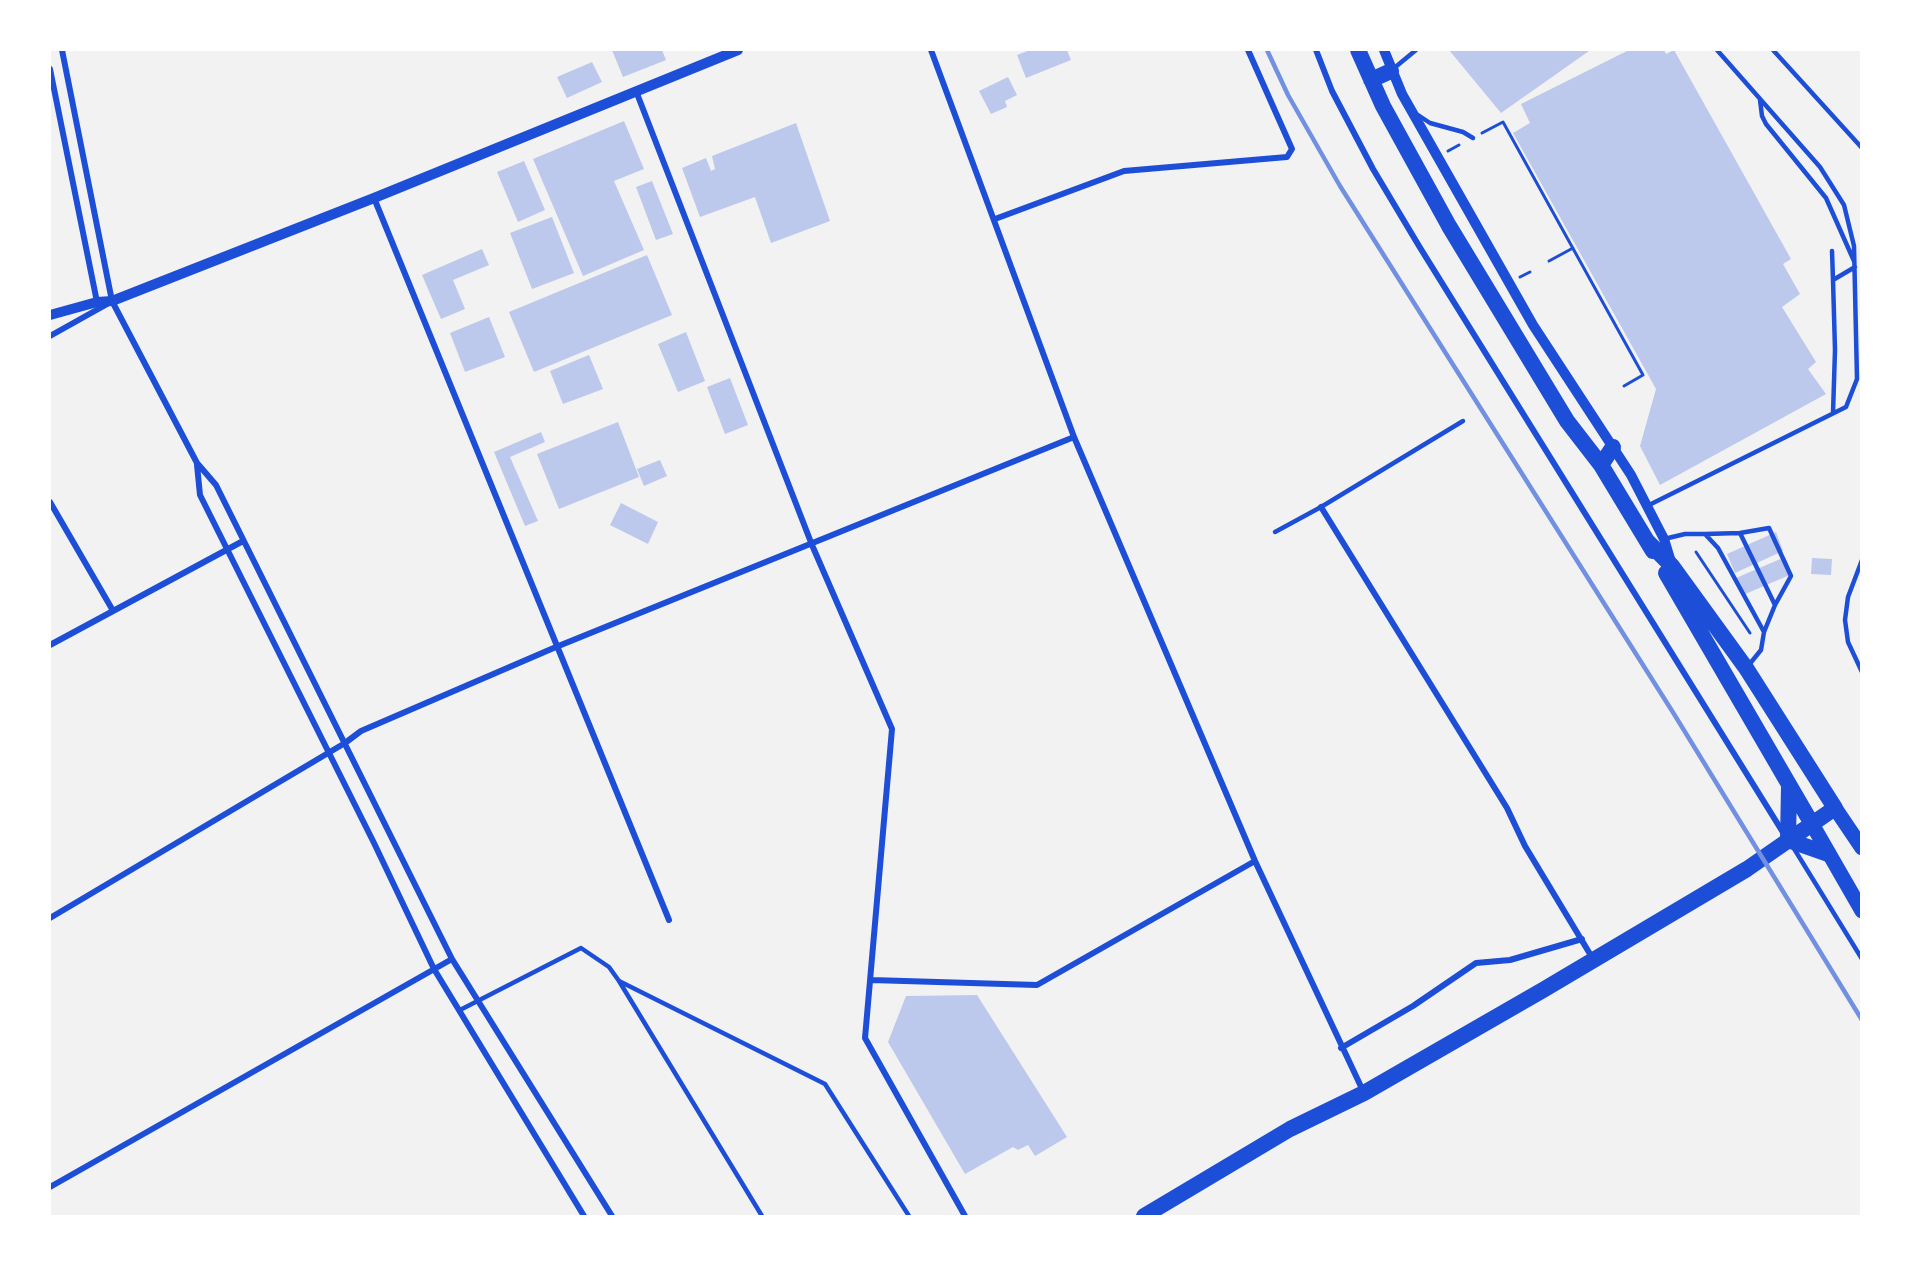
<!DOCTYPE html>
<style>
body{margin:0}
#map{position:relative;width:1911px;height:1266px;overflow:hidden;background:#f2f2f2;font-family:Arial,sans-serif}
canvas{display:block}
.frame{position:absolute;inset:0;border:51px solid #fff;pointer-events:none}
</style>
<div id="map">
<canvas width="1911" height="1266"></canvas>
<div class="frame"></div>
</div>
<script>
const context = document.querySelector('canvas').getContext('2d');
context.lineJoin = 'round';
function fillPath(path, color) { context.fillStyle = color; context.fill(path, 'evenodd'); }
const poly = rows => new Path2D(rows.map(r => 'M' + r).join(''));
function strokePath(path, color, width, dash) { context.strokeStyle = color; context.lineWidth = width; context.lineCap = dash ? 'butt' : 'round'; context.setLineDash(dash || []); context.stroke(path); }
fillPath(poly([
 [612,50,662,50,666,60,623,77],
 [1030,50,1067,50,1071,60,1026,78,1017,55],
 [1449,50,1588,50,1589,51,1501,113],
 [1629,50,1664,50,1666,54,1674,50,1791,259,1783,264,1800,294,1782,307,1816,362,1808,369,1826,394,1660,485,1640,446,1656,389,1513,133,1530,123,1521,104],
 [592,62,602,82,567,98,557,77],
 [1008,77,1017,95,1005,101,1007,107,991,114,979,91],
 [624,121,644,169,614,181,644,250,583,276,533,159],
 [796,123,830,221,771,243,755,197,700,217,682,168,706,158,711,171,715,169,712,156],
 [524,161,545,210,518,222,497,172],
 [652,181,673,234,656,240,636,187],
 [552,217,574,273,532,289,510,233],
 [482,249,489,265,453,280,465,309,441,319,422,275],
 [647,255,672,315,534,372,509,312],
 [489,317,505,357,465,372,450,333],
 [686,332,705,381,678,392,658,344],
 [589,355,603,389,563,404,550,371],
 [730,378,748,425,725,434,707,387],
 [618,422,639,477,559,509,537,454],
 [541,432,545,442,510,457,538,521,525,526,494,452],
 [660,460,667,476,644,486,637,469],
 [621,503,658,522,648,544,610,525],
 [1776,532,1783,551,1735,573,1727,554],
 [1785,557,1792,574,1743,595,1736,578],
 [1812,558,1832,559,1831,575,1811,574],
 [977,995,1067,1137,1035,1156,1028,1145,1018,1150,1013,1147,965,1174,888,1042,906,996]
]), '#bdc9ec');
strokePath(poly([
 [1482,133,1503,122,1643,375,1624,386],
 [1448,151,1459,145],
 [1549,261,1573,248],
 [1520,277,1530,272],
 [1696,552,1750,633]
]), '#1d4ed8', 3);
strokePath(poly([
 [1773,50,1862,148],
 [1393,69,1416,50],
 [1760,100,1762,116,1766,124,1826,198,1854,261],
 [1418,115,1430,123,1463,132,1473,138],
 [1832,251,1833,280],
 [1833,413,1835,350,1833,280,1855,267],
 [1647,506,1846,407,1857,379,1854,246,1844,205,1820,167,1717,50],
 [1275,532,1321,507,1463,421],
 [1740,533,1769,528,1791,576,1775,605],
 [1705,534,1740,533,1775,605,1764,632],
 [1664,539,1685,534,1705,534,1718,548,1764,632,1761,650,1748,666],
 [1862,560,1848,597,1845,620,1848,642,1862,672],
 [1793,847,1862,959],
 [619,981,762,1216],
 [460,1010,581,948,609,967,619,981,825,1084,909,1216]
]), '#1d4ed8', 4.5);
strokePath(poly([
 [62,50,112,301,197,463,216,485,452,959,612,1216],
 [931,50,1074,437,1255,861,1364,1093],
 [1316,50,1332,91,1373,169,1419,246,1784,834],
 [50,69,97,302],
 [636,91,812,545,892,729,865,1038,965,1216],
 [374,198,669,920],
 [995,219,1124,171,1287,157,1292,149,1248,50],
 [50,336,109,303],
 [197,465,200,495,374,843,434,969,584,1216],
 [50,502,112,609],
 [1321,507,1507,808,1525,846,1593,959],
 [50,645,243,541],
 [50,918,345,743,361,731,556,647,1074,437],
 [871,980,1037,985,1255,861],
 [1341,1048,1413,1006,1476,963,1510,960,1582,939],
 [50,1187,452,959]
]), '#1d4ed8', 6);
strokePath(poly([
 [1384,50,1402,94,1533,325,1631,475,1664,539,1671,562],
 [50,315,97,302,112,301,374,198,738,50]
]), '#1d4ed8', 10);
strokePath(poly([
 [1835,808,1862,848],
 [1812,824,1862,911]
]), '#1d4ed8', 15);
strokePath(poly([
 [1358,50,1383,106,1449,226,1567,421,1601,465,1653,551],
 [1371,80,1391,71],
 [1601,465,1613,447],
 [1666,573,1812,824],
 [1789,787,1788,840,1828,854],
 [1144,1216,1290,1129,1364,1093,1543,990,1747,869,1835,808,1746,668,1672,566,1647,541]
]), '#1d4ed8', 16);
strokePath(poly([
 [1267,50,1288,95,1340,186,1674,714,1862,1020]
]), '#7290e2', 4.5);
</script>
